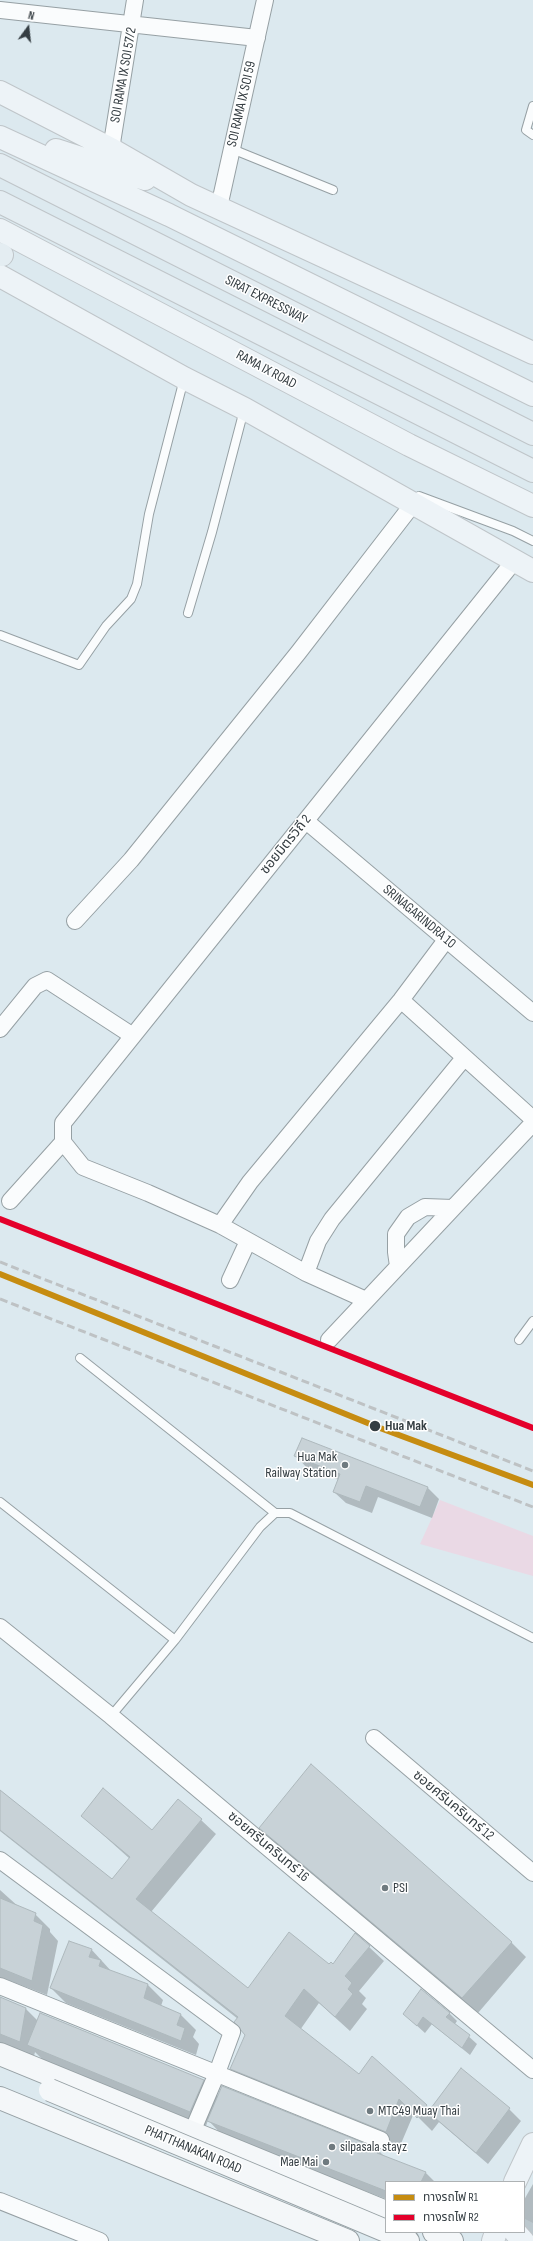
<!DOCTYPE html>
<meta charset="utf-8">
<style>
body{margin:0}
#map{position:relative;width:533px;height:2241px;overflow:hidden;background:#dce9ef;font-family:"Sofia Sans Condensed","Noto Sans Thai",sans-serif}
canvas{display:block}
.legend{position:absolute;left:385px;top:2181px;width:140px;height:52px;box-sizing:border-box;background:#fff;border:1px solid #aeb2b4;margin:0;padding:5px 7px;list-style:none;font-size:12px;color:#353e43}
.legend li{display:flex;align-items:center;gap:8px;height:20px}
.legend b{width:20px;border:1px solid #aeb2b4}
.north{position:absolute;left:8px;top:8px;width:40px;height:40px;-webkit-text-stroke:3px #fff;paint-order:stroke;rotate:15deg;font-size:11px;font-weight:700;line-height:16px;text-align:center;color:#353e43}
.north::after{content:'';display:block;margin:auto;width:14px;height:18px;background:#353e43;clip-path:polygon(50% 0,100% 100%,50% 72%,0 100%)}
</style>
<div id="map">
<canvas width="533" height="2241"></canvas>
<ul class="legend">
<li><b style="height:5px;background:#c68c11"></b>ทางรถไฟ R1</li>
<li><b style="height:5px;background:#e4002b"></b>ทางรถไฟ R2</li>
</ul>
<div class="north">N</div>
</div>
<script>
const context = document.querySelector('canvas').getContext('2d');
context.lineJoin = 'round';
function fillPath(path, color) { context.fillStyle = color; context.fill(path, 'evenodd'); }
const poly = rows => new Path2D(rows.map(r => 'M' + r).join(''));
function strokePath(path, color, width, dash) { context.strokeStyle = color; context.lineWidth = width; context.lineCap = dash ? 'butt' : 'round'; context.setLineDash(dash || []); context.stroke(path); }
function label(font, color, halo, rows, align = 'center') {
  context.font = font + ' "Sofia Sans Condensed","Noto Sans Thai",sans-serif'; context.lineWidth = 3; context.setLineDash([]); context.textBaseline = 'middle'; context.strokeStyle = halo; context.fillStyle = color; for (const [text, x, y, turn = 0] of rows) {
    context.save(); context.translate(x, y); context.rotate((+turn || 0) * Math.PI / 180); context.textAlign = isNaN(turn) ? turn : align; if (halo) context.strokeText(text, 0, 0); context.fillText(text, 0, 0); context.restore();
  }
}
fillPath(poly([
 [440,1500,533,1536,533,1576,420,1544]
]), '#ead9e5');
fillPath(poly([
 [296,1456,427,1487,439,1499,432,1518,378,1497,372,1513,346,1503,334,1492,339,1480,307,1468],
 [0,1792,112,1881,130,1859,82,1816,153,1832,201,1820,216,1834,151,1912,248,1989,333,1965,369,1947,384,1961,359,1991,366,1998,362,2004,367,2009,350,2031,319,2003,300,2030,359,2075,426,2106,431,2111,509,2109,521,2121,488,2164,439,2122,432,2131,414,2113,400,2146,246,2083,231,2069,246,2035,238,2019,0,1831],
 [260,1828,511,1942,526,1957,478,2013,276,1843],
 [0,1890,20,1908,35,1914,50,1929,50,1932,58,1941,47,1995,0,1977],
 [91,1949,112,1972,148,1985,163,2000,161,2006,181,2015,196,2030,193,2037,199,2044,196,2055,66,2003,51,1988],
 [0,1998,26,2009,38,2021,203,2081,219,2097,378,2150,385,2157,425,2172,435,2182,386,2182,386,2199,223,2136,208,2120,206,2126,43,2060,35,2052,34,2056,0,2042],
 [449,2013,457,2021,455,2024,477,2044,470,2055,432,2024,425,2033,404,2014],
 [533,2184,533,2235,528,2235,524,2231,524,2200]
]), '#0003');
const building = poly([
 [302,1438,428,1487,420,1507,366,1486,360,1502,333,1492,340,1474,294,1456,302,1438],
 [311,1764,512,1942,462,1998,259,1828,311,1764],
 [103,1788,152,1830,178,1799,202,1819,136,1899,248,1988,289,1932,329,1964,331,1962,333,1964,355,1933,370,1946,345,1976,352,1983,348,1989,353,1994,335,2017,304,1989,285,2016,359,2074,372,2056,427,2105,417,2118,399,2099,386,2132,230,2069,245,2035,234,2022,238,2017,0,1830,0,1790,112,1879,130,1857,81,1816,103,1788],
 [0,1898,36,1913,34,1921,43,1925,32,1981,0,1968,0,1898],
 [69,1941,92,1949,89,1957,101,1960,99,1966,148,1984,144,1998,181,2014,177,2025,185,2028,181,2041,50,1988,69,1941],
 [421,1989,450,2013,446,2017,470,2035,462,2048,423,2017,417,2026,403,2014,421,1989],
 [0,1997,26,2008,20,2042,0,2034,0,1997],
 [40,2013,204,2080,190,2112,27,2045,40,2013],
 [461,2068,510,2108,476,2153,428,2112,461,2068],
 [222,2086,379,2149,377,2153,426,2172,421,2182,386,2182,386,2191,207,2121,222,2086]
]);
fillPath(building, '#c8d2d7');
strokePath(building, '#adb8bc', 1);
strokePath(poly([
 [520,2241,533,2215]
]), '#bbc7cd', 22, [22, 11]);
const lane = poly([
 [533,106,526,130,533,135],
 [232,149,333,190],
 [419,496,513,531,533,541],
 [188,613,212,532,244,410],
 [0,635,79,665,106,626,131,599,137,584,149,514,184,379],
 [519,1340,533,1321],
 [80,1358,275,1513],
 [0,1502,175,1640],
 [111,1716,175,1640,260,1527,275,1513,290,1513,533,1638]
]);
const street = poly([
 [0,10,257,38],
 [111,149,135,0],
 [219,207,265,0],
 [306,821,533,1013],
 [75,921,131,860,298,653,413,504],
 [401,1000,533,1119],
 [0,1029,35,986,47,980,133,1036],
 [10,1201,63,1142],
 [220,1225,250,1182,401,1000,446,940],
 [398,1266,396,1252,396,1234,408,1217,425,1207,453,1208],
 [306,1273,318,1241,332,1219,464,1058],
 [230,1280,248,1241],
 [366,1300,306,1273,220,1225,148,1193,83,1167,63,1142,63,1123,515,560],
 [329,1340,533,1123],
 [0,1627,111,1716,533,2070],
 [374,1738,533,1873],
 [0,1860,232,2032,217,2073,192,2132],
 [0,1986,381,2140],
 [0,2201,100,2241]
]);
const secondary = poly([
 [0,2054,386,2212],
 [0,2098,348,2241],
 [388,2232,408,2241],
 [434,2232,452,2241]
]);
const primary = poly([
 [0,92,111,149,191,195,533,353],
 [0,137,169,215,533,395],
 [56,150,145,179],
 [0,230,409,445,533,506],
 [0,276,184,378,245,409,533,571],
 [515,2182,533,2144],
 [515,2232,523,2241],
 [493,2241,496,2232]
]);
const highway = poly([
 [0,165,533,434],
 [0,202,533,471],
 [0,254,2,255]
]);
strokePath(lane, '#96a0a4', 10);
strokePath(street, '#96a0a4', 18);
strokePath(secondary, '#96a0a4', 24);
strokePath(primary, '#bfc5c9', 24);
strokePath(highway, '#bfc5c9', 24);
strokePath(lane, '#fafcfd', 8);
strokePath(street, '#fafcfd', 16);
strokePath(secondary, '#f4f7f9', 22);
strokePath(primary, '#edf3f7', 22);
strokePath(highway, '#e4edf2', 22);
strokePath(poly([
 [0,1262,533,1471],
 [0,1274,380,1428,533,1485],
 [0,1299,533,1507]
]), '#bec2c4', 3, [8, 4]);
const secondaryBridge = poly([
 [50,2090,386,2231]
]);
strokePath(secondaryBridge, '#96a0a4', 24, []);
strokePath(secondaryBridge, '#f4f7f9', 22);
strokePath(poly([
 [0,1274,380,1428,533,1485]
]), '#c68c11', 6);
strokePath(poly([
 [0,1219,533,1428]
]), '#e4002b', 6);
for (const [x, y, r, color] of [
 [375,1426,6,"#353e43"],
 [345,1465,4,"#6f7a7f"],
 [385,1888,4,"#6f7a7f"],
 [370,2111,4,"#6f7a7f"],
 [332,2147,4,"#6f7a7f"],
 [326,2162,4,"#6f7a7f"]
]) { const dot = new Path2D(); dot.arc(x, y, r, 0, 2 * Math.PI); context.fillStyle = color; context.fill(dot); strokePath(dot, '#fff', 1.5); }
label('14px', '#353e43', '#fff', [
 ["SOI RAMA IX SOI 57/2",124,75,-80],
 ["SOI RAMA IX SOI 59",242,104,-77],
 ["SIRAT EXPRESSWAY",266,300,27],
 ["RAMA IX ROAD",266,370,28],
 ["ซอยมิตรวิถี 2",286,845,-51],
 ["SRINAGARINDRA 10",419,917,40],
 ["ซอยศรีนครินทร์ 12",453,1806,40],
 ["ซอยศรีนครินทร์ 16",268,1847,40],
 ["PHATTHANAKAN ROAD",193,2150,23]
]);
label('bold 14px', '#353e43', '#fff', [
 ["Hua Mak",385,1426]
], 'left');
label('14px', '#353e43', '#fff', [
 ["Hua Mak",337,1457,"right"],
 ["Railway Station",337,1473,"right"],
 ["PSI",393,1888],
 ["MTC49 Muay Thai",378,2111],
 ["silpasala stayz",340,2147],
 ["Mae Mai",318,2162,"right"]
], 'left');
</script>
